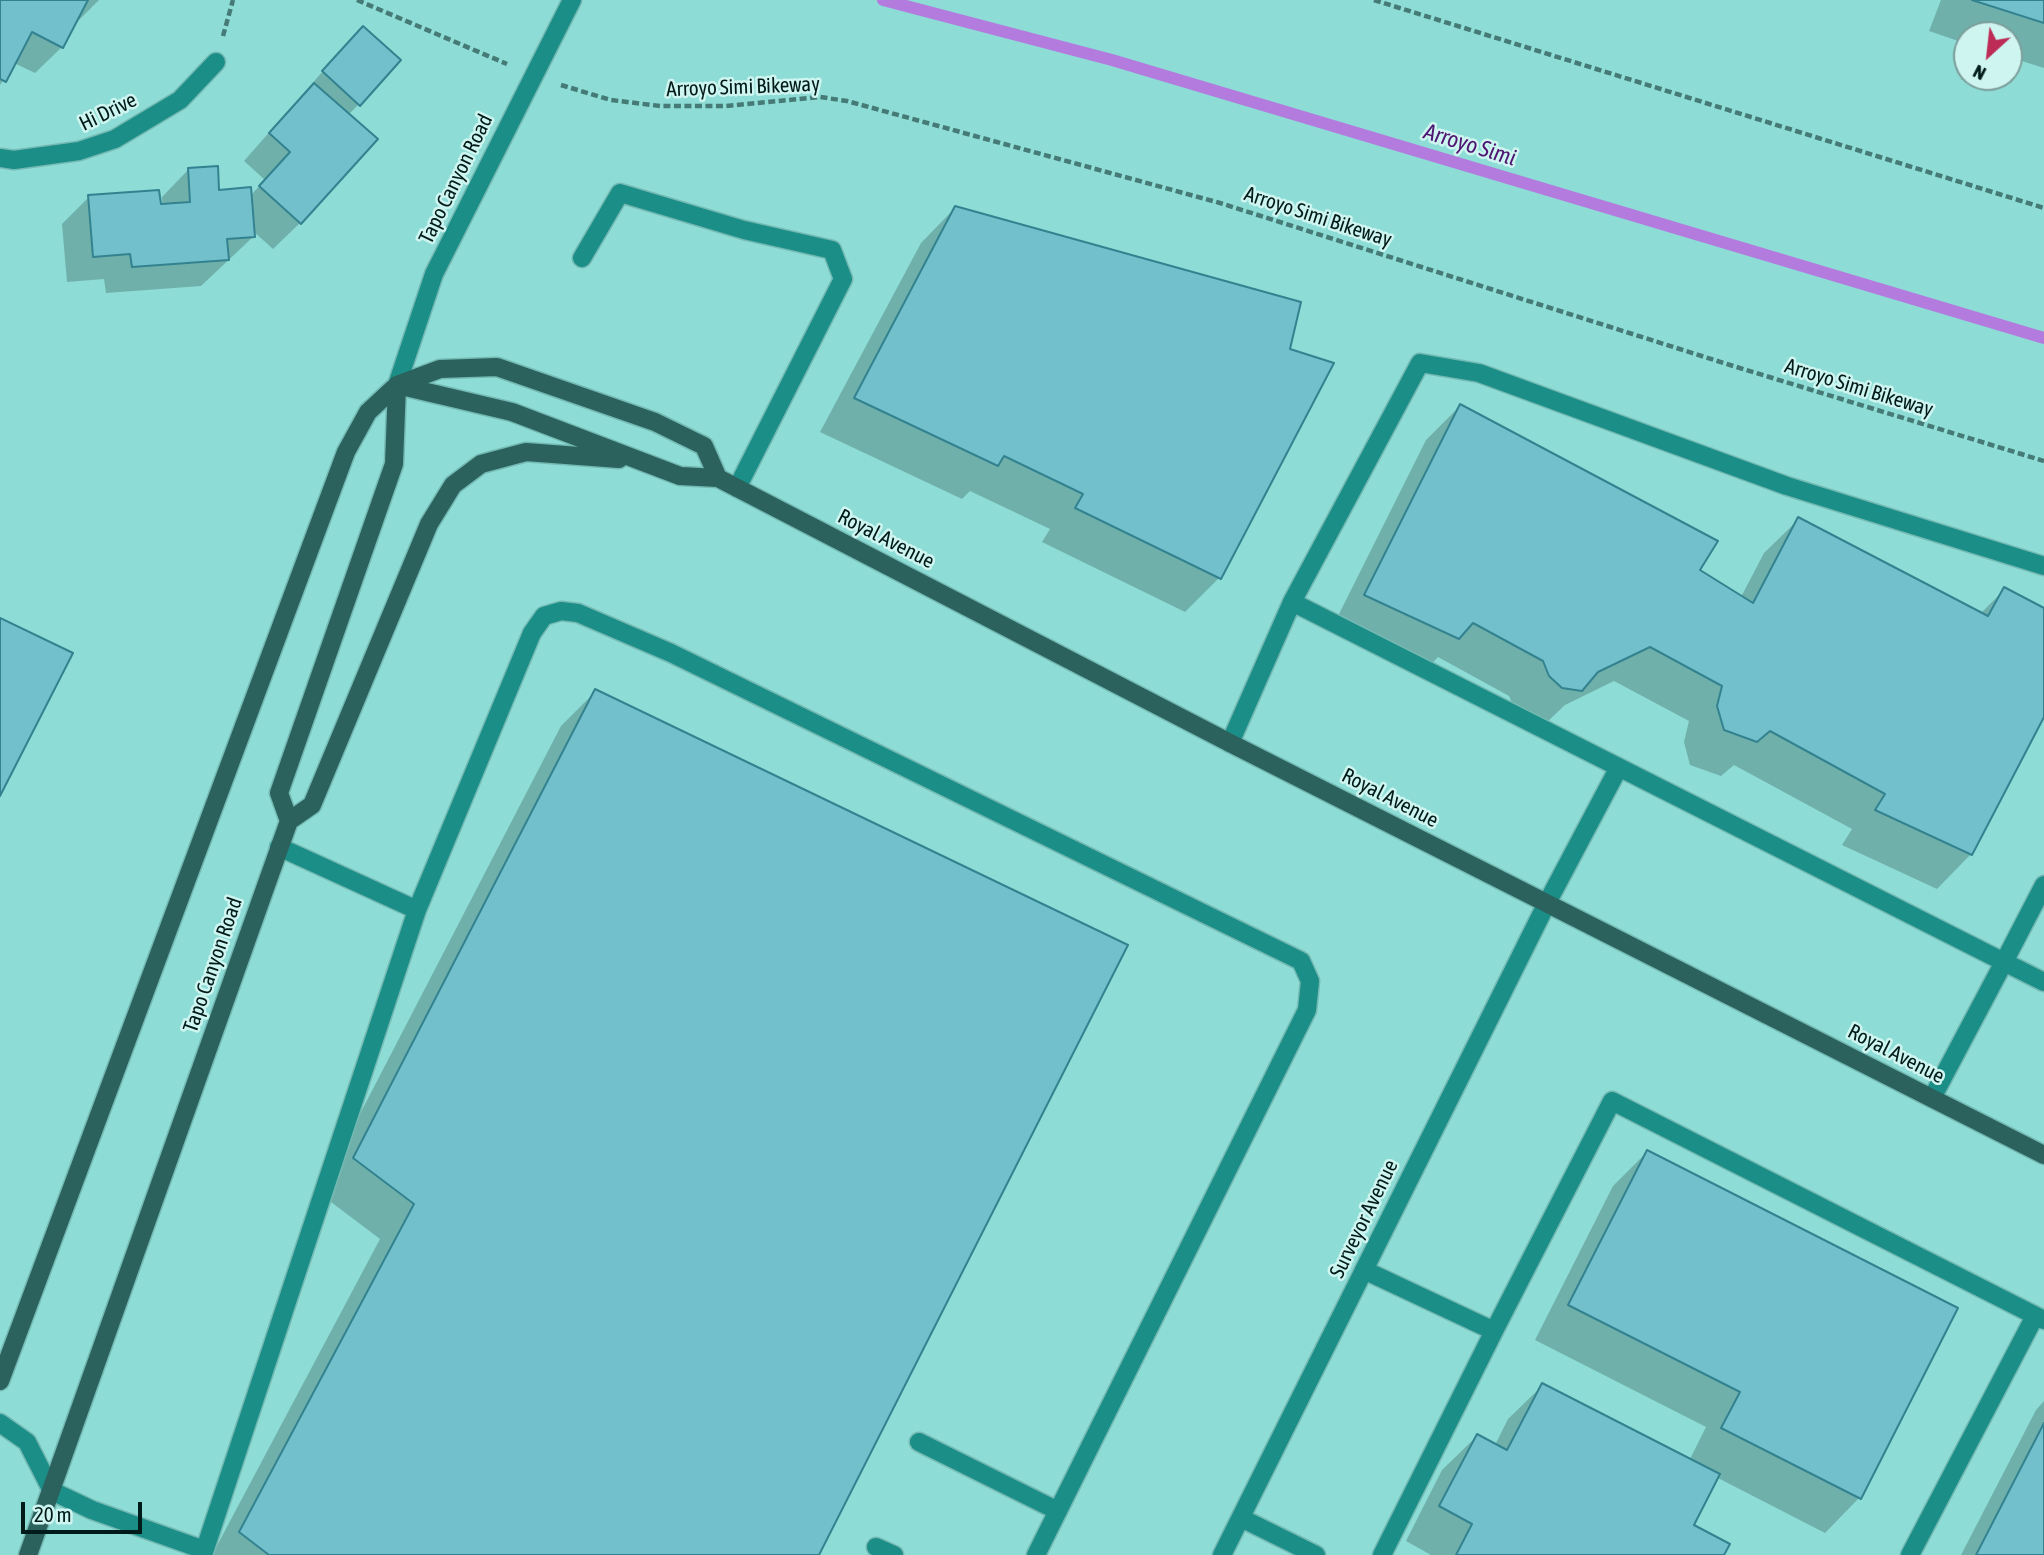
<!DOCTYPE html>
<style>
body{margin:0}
#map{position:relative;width:2044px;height:1555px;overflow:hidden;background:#8ddcd5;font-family:"Asap Condensed",sans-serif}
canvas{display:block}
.north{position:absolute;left:1953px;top:21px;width:70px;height:70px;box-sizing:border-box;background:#cff5f1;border:2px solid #7c9e9b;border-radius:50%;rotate:207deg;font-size:19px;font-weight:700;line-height:28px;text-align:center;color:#001b1a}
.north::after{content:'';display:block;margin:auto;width:24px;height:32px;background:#bc2c56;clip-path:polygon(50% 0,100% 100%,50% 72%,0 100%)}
.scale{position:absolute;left:21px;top:1502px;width:121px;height:32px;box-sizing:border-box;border:4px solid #001b1a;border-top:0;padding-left:9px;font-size:21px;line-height:24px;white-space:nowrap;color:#001b1a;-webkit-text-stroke:5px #cff5f1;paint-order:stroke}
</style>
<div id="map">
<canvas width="2044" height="1555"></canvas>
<div class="north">N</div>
<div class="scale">20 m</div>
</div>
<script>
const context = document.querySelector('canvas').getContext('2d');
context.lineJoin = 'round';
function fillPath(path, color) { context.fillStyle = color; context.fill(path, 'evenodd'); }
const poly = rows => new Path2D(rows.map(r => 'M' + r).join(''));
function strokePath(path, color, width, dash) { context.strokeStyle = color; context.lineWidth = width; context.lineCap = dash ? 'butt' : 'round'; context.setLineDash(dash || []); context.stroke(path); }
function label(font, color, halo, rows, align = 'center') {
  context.font = font + ' "Asap Condensed",sans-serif'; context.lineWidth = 5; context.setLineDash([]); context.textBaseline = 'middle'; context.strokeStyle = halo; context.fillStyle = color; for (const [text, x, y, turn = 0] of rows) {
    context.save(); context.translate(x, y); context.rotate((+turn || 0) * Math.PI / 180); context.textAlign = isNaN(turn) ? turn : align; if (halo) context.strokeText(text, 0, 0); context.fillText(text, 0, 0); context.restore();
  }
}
fillPath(poly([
 [0,0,99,0,74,25,62,47,35,73,14,63,0,85],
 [1941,0,2044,0,2044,68,2009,57,2009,35,1967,35,1967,44,1929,31],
 [345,46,359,104,348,115,300,223,273,249,253,231,254,236,201,286,106,293,104,279,67,282,62,224,89,197,163,212,162,197,188,170,218,192,250,196,265,180,244,161],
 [955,208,1219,578,1185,612,1042,542,1050,529,970,491,962,499,820,432,921,243],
 [1460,406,1741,597,1764,553,1799,519,1980,614,2005,589,2044,609,2044,714,1971,854,1937,889,1842,845,1852,829,1734,765,1721,776,1690,765,1684,742,1689,721,1614,681,1565,705,1545,724,1515,710,1509,696,1438,657,1423,673,1331,630,1426,440],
 [596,691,817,1555,212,1555,380,1239,319,1193,561,726],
 [1647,1152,1859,1498,1825,1533,1716,1477,1691,1525,1722,1555,1431,1555,1406,1541,1442,1470,1477,1436,1495,1445,1508,1419,1543,1385,1689,1461,1706,1427,1535,1340,1613,1186],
 [2044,1401,2044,1555,1961,1555,2036,1410]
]), '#0003');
strokePath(poly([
 [883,0,1112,60,2044,338]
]), '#b47bdf', 12);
const building = poly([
 [0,0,88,0,63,48,32,32,6,82,0,79,0,0],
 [1972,0,2044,0,2044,23,1972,0],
 [363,26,401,60,360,106,322,71,363,26],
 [314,83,378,139,301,224,259,186,290,152,269,133,314,83],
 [218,166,219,190,251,187,255,237,227,239,229,260,132,267,130,254,93,257,88,195,159,190,161,204,190,202,188,168,218,166],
 [955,206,1301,302,1290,349,1334,363,1221,579,1075,508,1083,494,1004,456,998,466,854,398,955,206],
 [1460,404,1718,541,1700,570,1753,603,1798,517,1988,616,2004,587,2044,608,2044,717,1972,855,1875,810,1885,794,1770,731,1757,742,1724,730,1717,706,1722,686,1650,647,1598,672,1582,691,1562,688,1549,676,1543,661,1473,623,1459,639,1364,595,1460,404],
 [0,618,73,653,0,796,0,618],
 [595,689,1128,945,819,1555,269,1555,239,1532,414,1204,353,1158,595,689],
 [1647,1150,1958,1308,1861,1499,1721,1428,1740,1392,1568,1305,1647,1150],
 [1542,1383,1720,1474,1694,1525,1730,1544,1724,1555,1456,1555,1472,1524,1439,1506,1477,1434,1507,1450,1542,1383],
 [2044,1423,2044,1555,1976,1555,2044,1423]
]);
fillPath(building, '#73c0cd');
strokePath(building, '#33828f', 2);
const service = poly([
 [582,258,620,193,744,230,832,250,843,279,737,488],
 [1230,743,1292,602],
 [279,847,417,910],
 [2044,885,2004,962,2044,982],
 [1547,903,1618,769],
 [1932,1098,2004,962,1292,602,1420,363,1479,373,1787,486,2044,566],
 [1364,1270,1494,1331,1612,1101,2044,1320],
 [0,1423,27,1442,52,1491,92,1510,204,1550],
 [919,1442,1058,1511],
 [1241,1518,1316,1555],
 [876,1547,894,1555],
 [203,1555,417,910,532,633,544,616,561,611,578,613,671,653,1301,961,1310,981,1307,1010,1036,1555],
 [1382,1555,1494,1331],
 [1910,1555,2035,1316]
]);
const minor = poly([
 [0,158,14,160,79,151,115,139,180,100,216,62],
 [1222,1555,1547,903]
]);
const tertiary = poly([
 [397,385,434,274,572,0]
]);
const secondary = poly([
 [397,385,512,412,680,476,718,478,1230,743,2044,1155],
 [289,821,312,805,429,524,453,485,481,464,526,452,619,459],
 [0,1381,346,452,368,412,397,385,440,369,497,367,655,422,704,446,718,478],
 [28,1555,289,821,279,793,394,464,397,385]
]);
strokePath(service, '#74b9b3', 21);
strokePath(minor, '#74b9b3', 21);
strokePath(tertiary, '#74b9b3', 21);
strokePath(secondary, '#74b9b3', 21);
strokePath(poly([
 [357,0,507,64],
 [1374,0,2044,208],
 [223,36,233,0],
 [561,85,611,100,660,106,726,106,820,97,847,101,1220,203,1730,365,2044,461]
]), '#457a76', 4.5, [7, 3.5]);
strokePath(service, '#1b8e88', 18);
strokePath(minor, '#1b8e88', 18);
strokePath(tertiary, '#1b8e88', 18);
strokePath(secondary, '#2b625e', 18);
label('21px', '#001b1a', '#cff5f1', [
 ["Arroyo Simi Bikeway",743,87,-2],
 ["Hi Drive",108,112,-26],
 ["Tapo Canyon Road",456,179,-64],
 ["Arroyo Simi Bikeway",1318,217,18],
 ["Arroyo Simi Bikeway",1859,388,17],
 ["Royal Avenue",886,539,27],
 ["Royal Avenue",1390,798,27],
 ["Tapo Canyon Road",213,965,-71],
 ["Royal Avenue",1896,1054,27],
 ["Surveyor Avenue",1364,1219,-64]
]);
label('italic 23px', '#4e1670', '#cff5f1', [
 ["Arroyo Simi",1470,145,17]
]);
</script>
